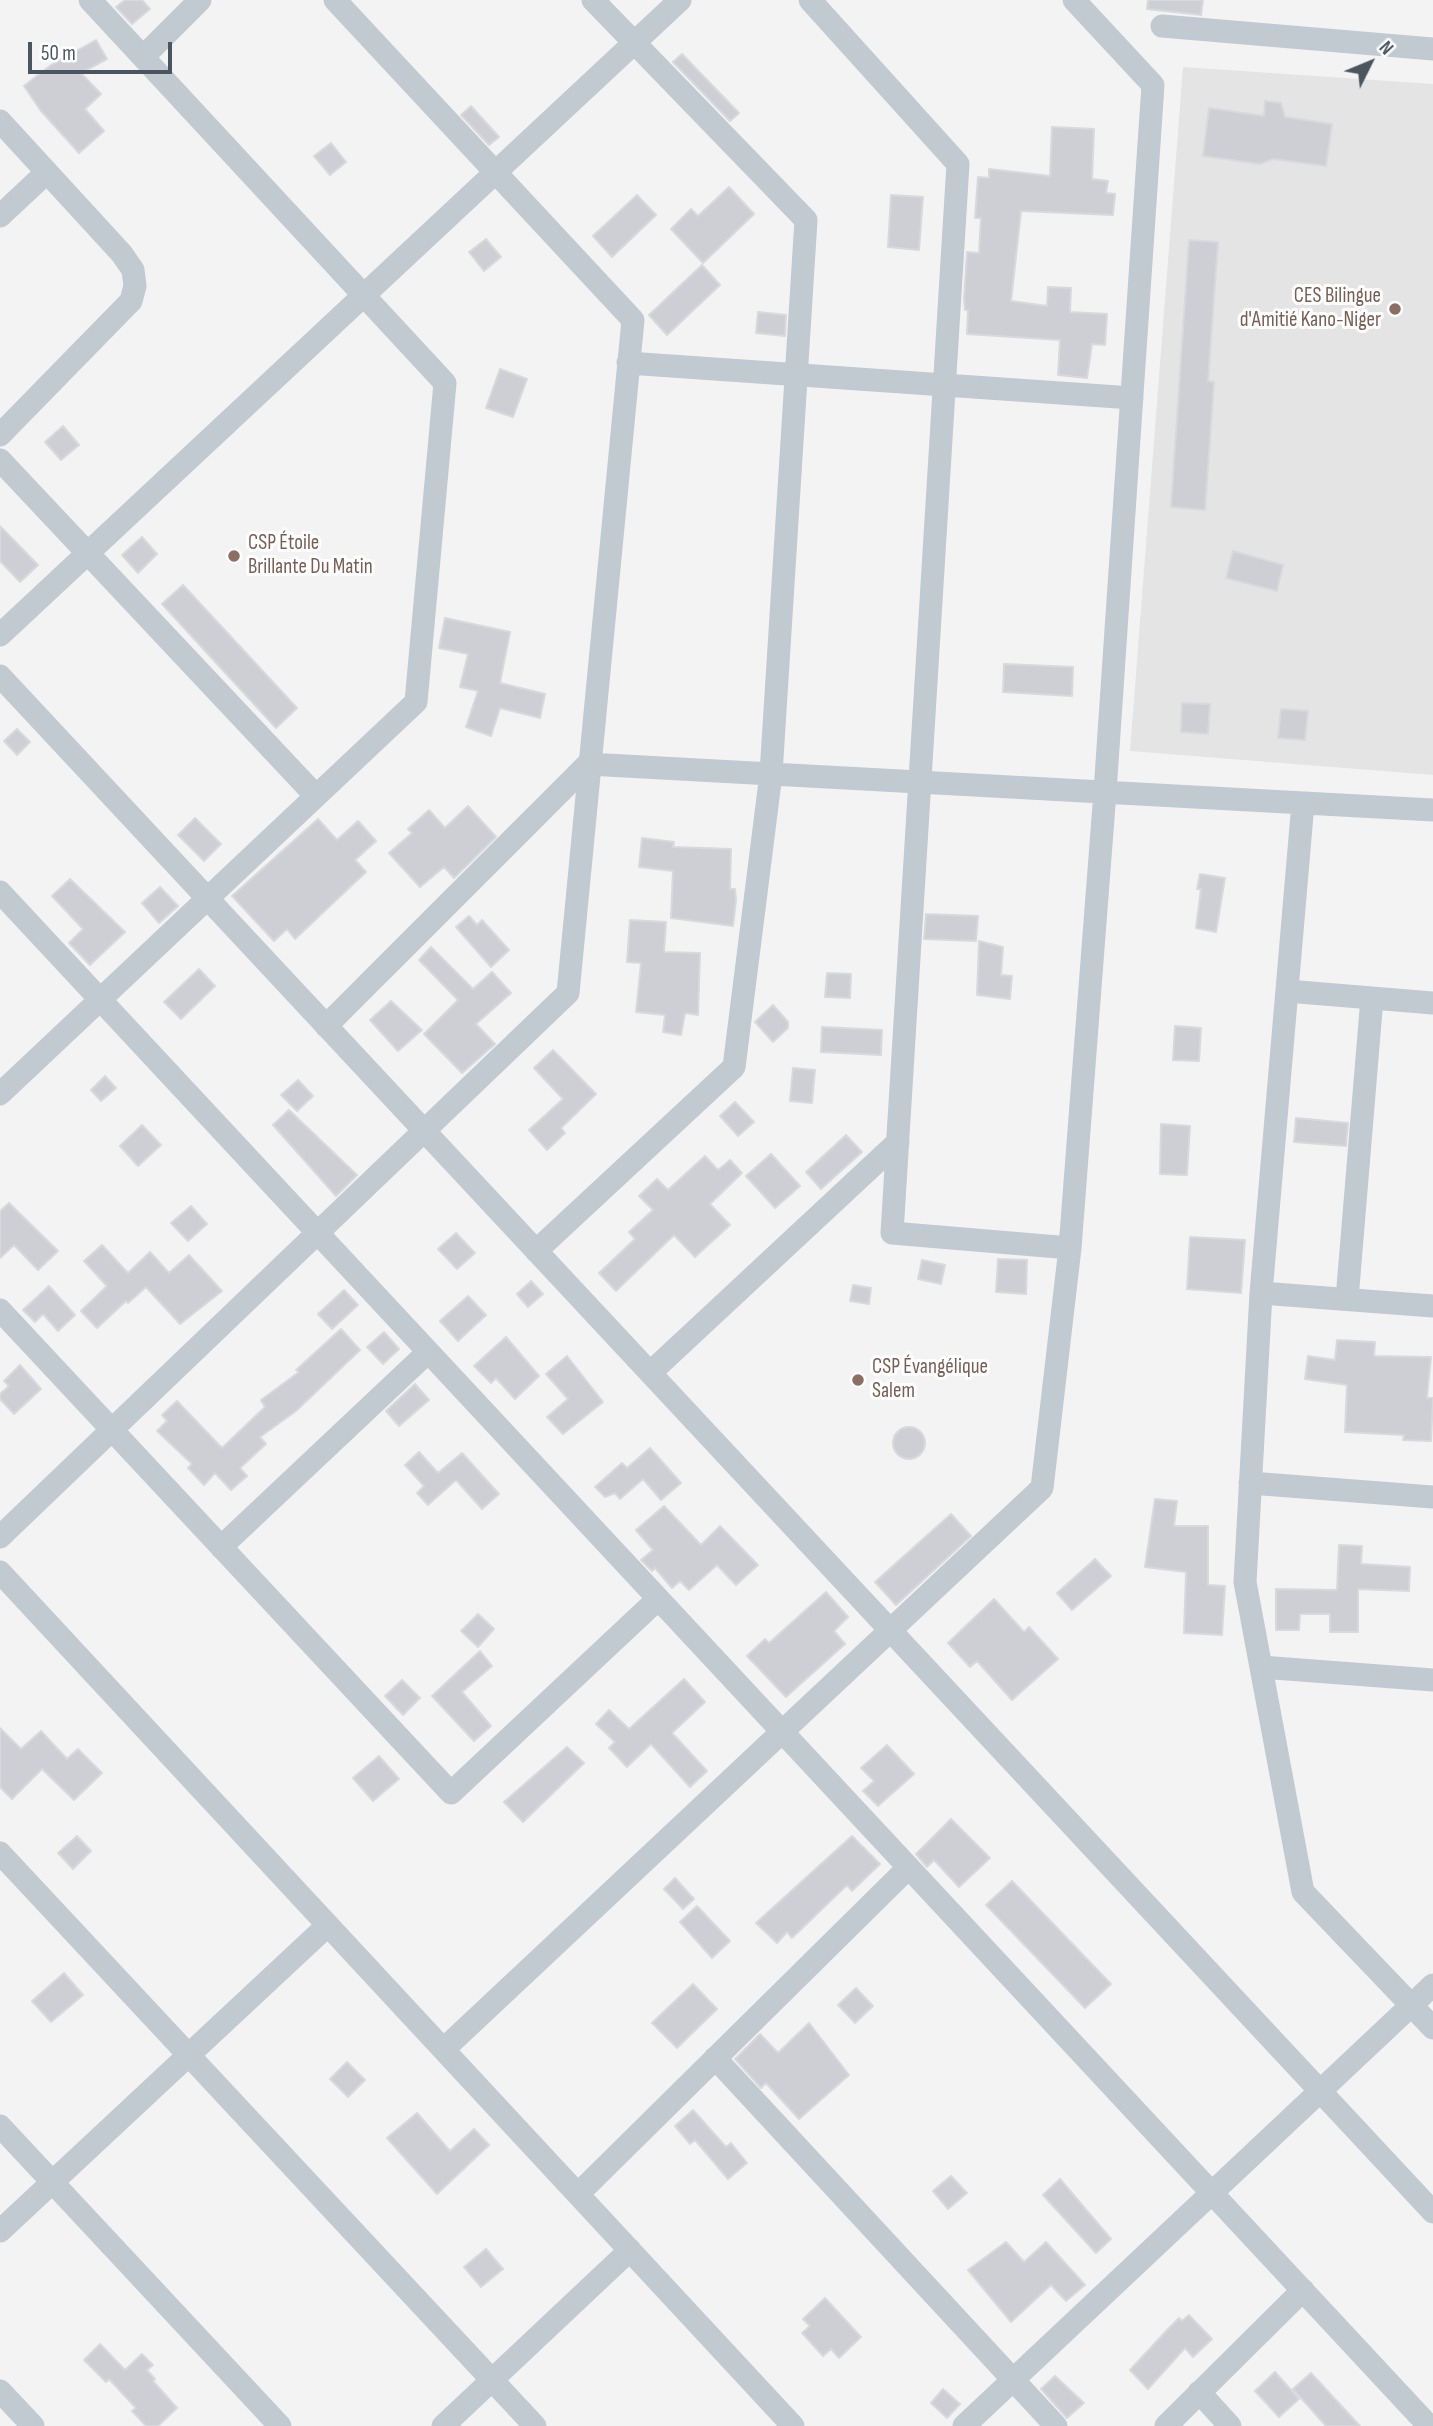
<!DOCTYPE html>
<meta charset="utf-8">
<style>
body{margin:0}
#map{position:relative;width:1433px;height:2426px;overflow:hidden;background:#f4f3f3;font-family:"Sofia Sans Condensed",sans-serif}
canvas{display:block}
.north{position:absolute;left:1335px;top:28px;width:70px;height:70px;-webkit-text-stroke:5px #fff;paint-order:stroke;rotate:47deg;font-size:19px;font-weight:700;line-height:28px;text-align:center;color:#4a5560}
.north::after{content:'';display:block;margin:auto;width:24px;height:32px;background:#4a5560;clip-path:polygon(50% 0,100% 100%,50% 72%,0 100%)}
.scale{position:absolute;left:28px;top:42px;width:144px;height:32px;box-sizing:border-box;border:4px solid #4a5560;border-top:0;padding-left:9px;font-size:21px;line-height:24px;white-space:nowrap;color:#4a5560;-webkit-text-stroke:5px #fff;paint-order:stroke}
</style>
<div id="map">
<canvas width="1433" height="2426"></canvas>
<div class="north">N</div>
<div class="scale">50 m</div>
</div>
<script>
const context = document.querySelector('canvas').getContext('2d');
context.lineJoin = 'round';
function fillPath(path, color) { context.fillStyle = color; context.fill(path, 'evenodd'); }
const poly = rows => new Path2D(rows.map(r => 'M' + r).join(''));
function strokePath(path, color, width, dash) { context.strokeStyle = color; context.lineWidth = width; context.lineCap = dash ? 'butt' : 'round'; context.setLineDash(dash || []); context.stroke(path); }
function label(font, color, halo, rows, align = 'center') {
  context.font = font + ' "Sofia Sans Condensed",sans-serif'; context.lineWidth = 6; context.setLineDash([]); context.textBaseline = 'middle'; context.strokeStyle = halo; context.fillStyle = color; for (const [text, x, y, turn = 0] of rows) {
    context.save(); context.translate(x, y); context.rotate((+turn || 0) * Math.PI / 180); context.textAlign = isNaN(turn) ? turn : align; if (halo) context.strokeText(text, 0, 0); context.fillText(text, 0, 0); context.restore();
  }
}
fillPath(poly([
 [1183,67,1433,84,1433,775,1130,751]
]), '#e5e4e5');
const building = poly([
 [125,0,142,0,150,9,132,24,116,7,125,0],
 [1148,0,1203,0,1201,15,1147,9,1148,0],
 [96,40,107,59,81,73,101,94,85,109,104,131,79,153,41,111,24,86,51,65,96,40],
 [682,54,739,113,730,121,673,62,682,54],
 [1265,101,1281,103,1285,117,1332,124,1326,166,1273,159,1260,164,1203,156,1209,108,1264,116,1265,101],
 [471,106,499,137,489,145,461,115,471,106],
 [1052,127,1094,129,1092,179,1108,181,1106,193,1115,194,1113,215,1021,211,1011,301,1047,306,1048,287,1071,288,1070,312,1107,314,1105,345,1092,344,1087,378,1058,375,1060,340,967,334,968,310,965,310,964,299,967,252,979,253,981,218,975,218,978,177,989,178,989,169,1050,176,1052,127],
 [331,143,346,162,330,175,314,156,331,143],
 [729,187,754,214,703,263,671,229,691,209,698,216,729,187],
 [637,195,656,215,612,257,593,236,637,195],
 [891,195,923,197,919,250,888,247,891,195],
 [486,239,501,257,484,271,469,252,486,239],
 [1189,240,1218,242,1208,381,1214,382,1205,510,1171,507,1189,240],
 [702,265,720,285,667,335,649,315,702,265],
 [758,312,786,315,785,336,756,333,758,312],
 [500,369,527,379,513,417,486,408,500,369],
 [63,426,79,445,61,460,45,442,63,426],
 [0,526,38,565,20,582,0,561,0,526],
 [142,537,157,554,138,573,122,555,142,537],
 [1233,551,1283,565,1277,591,1226,578,1233,551],
 [183,585,297,708,276,728,162,604,183,585],
 [445,618,510,632,500,683,545,694,540,718,500,708,491,736,466,727,478,691,460,687,468,654,439,648,445,618],
 [1004,664,1073,667,1072,696,1003,692,1004,664],
 [1182,703,1210,704,1208,734,1181,732,1182,703],
 [1281,709,1308,711,1305,740,1278,738,1281,709],
 [17,729,30,742,17,755,4,741,17,729],
 [468,806,496,837,454,878,444,867,420,887,389,853,412,833,408,829,429,810,445,828,468,806],
 [195,818,221,844,204,861,178,835,195,818],
 [318,819,337,840,358,821,376,841,355,860,366,872,295,939,287,929,274,941,232,896,318,819],
 [642,838,674,842,673,847,731,849,730,889,735,889,736,900,733,926,671,918,673,871,639,867,642,838],
 [1200,874,1225,878,1216,932,1196,928,1201,889,1197,889,1200,874],
 [70,879,125,932,90,965,69,943,83,929,52,896,70,879],
 [160,887,178,906,159,923,142,903,160,887],
 [926,914,978,916,976,941,924,939,926,914],
 [469,916,477,925,482,920,509,950,491,967,456,927,469,916],
 [630,920,666,922,664,952,700,953,698,1015,685,1013,681,1035,663,1032,665,1015,636,1012,641,963,627,962,630,920],
 [979,941,1003,947,1001,975,1012,976,1010,999,977,995,979,941],
 [431,947,473,989,492,972,511,993,476,1024,495,1044,462,1073,424,1034,458,1000,419,960,431,947],
 [199,969,215,986,181,1019,164,1002,199,969],
 [827,973,851,974,850,998,825,997,827,973],
 [391,1001,422,1030,398,1051,370,1020,391,1001],
 [773,1005,788,1022,788,1028,773,1042,755,1022,773,1005],
 [1175,1026,1201,1028,1199,1061,1173,1060,1175,1026],
 [822,1027,882,1030,881,1055,821,1052,822,1027],
 [553,1050,596,1094,561,1128,565,1133,547,1150,529,1130,563,1099,534,1068,553,1050],
 [793,1068,815,1070,812,1103,790,1101,793,1068],
 [105,1076,116,1088,101,1101,91,1090,105,1076],
 [298,1080,313,1096,297,1111,281,1095,298,1080],
 [735,1102,754,1122,738,1136,720,1116,735,1102],
 [289,1110,357,1175,336,1196,273,1125,289,1110],
 [1296,1118,1348,1123,1346,1146,1294,1142,1296,1118],
 [1161,1124,1190,1126,1187,1175,1160,1174,1161,1124],
 [142,1125,161,1145,138,1166,120,1146,142,1125],
 [846,1135,862,1152,821,1189,806,1172,846,1135],
 [771,1154,800,1186,775,1208,746,1176,771,1154],
 [705,1156,718,1170,730,1160,742,1173,710,1204,730,1225,695,1257,674,1235,616,1291,599,1273,635,1239,629,1232,653,1210,639,1196,657,1179,668,1190,705,1156],
 [9,1203,58,1251,38,1270,14,1245,0,1258,0,1211,9,1203],
 [191,1206,207,1224,188,1241,171,1223,191,1206],
 [456,1233,475,1253,457,1269,438,1249,456,1233],
 [1190,1237,1245,1240,1241,1293,1187,1289,1190,1237],
 [102,1245,128,1273,150,1252,169,1273,189,1255,222,1291,180,1324,146,1287,128,1303,126,1301,97,1328,81,1311,107,1286,84,1261,102,1245],
 [998,1259,1027,1260,1026,1294,996,1292,998,1259],
 [922,1260,945,1265,941,1284,918,1279,922,1260],
 [531,1281,543,1294,528,1307,517,1294,531,1281],
 [853,1285,871,1288,869,1304,850,1301,853,1285],
 [49,1286,75,1315,58,1331,43,1314,35,1322,23,1310,49,1286],
 [344,1290,358,1305,332,1329,318,1314,344,1290],
 [468,1296,486,1315,458,1341,440,1321,468,1296],
 [341,1329,360,1350,296,1411,260,1437,266,1444,240,1468,247,1476,231,1490,215,1473,204,1485,188,1468,192,1464,157,1431,167,1421,162,1415,177,1401,222,1448,265,1407,261,1400,299,1372,296,1370,341,1329],
 [384,1332,399,1349,383,1364,367,1347,384,1332],
 [506,1337,539,1376,515,1399,496,1378,491,1383,474,1366,506,1337],
 [1337,1340,1375,1342,1374,1356,1431,1357,1427,1398,1433,1398,1431,1441,1403,1440,1404,1435,1345,1432,1347,1385,1305,1379,1308,1356,1335,1360,1337,1340],
 [567,1356,603,1402,563,1434,547,1417,568,1399,546,1374,567,1356],
 [20,1365,41,1389,14,1414,0,1399,0,1394,9,1386,4,1381,20,1365],
 [415,1384,429,1400,399,1426,386,1411,415,1384],
 '893 1443a16 16 0 1 1 32 0a16 16 0 1 1-32 0Z',
 [650,1448,681,1483,661,1500,643,1479,620,1499,615,1493,605,1497,595,1487,622,1463,627,1468,650,1448],
 [419,1452,438,1473,462,1453,499,1494,482,1509,456,1480,428,1505,417,1493,424,1486,405,1465,419,1452],
 [1155,1499,1177,1501,1174,1526,1208,1526,1208,1585,1225,1586,1222,1635,1184,1633,1186,1572,1145,1567,1155,1499],
 [664,1506,701,1545,720,1526,758,1565,736,1585,717,1565,689,1590,680,1581,672,1588,655,1568,652,1571,641,1560,653,1550,636,1530,664,1506],
 [951,1514,971,1536,896,1605,875,1582,951,1514],
 [1339,1545,1362,1546,1361,1564,1410,1567,1409,1591,1358,1589,1358,1632,1330,1632,1330,1614,1300,1614,1299,1630,1276,1630,1276,1589,1337,1590,1339,1545],
 [1095,1559,1111,1576,1072,1610,1057,1593,1095,1559],
 [826,1592,848,1617,834,1631,845,1644,786,1697,747,1656,765,1639,769,1643,826,1592],
 [994,1599,1024,1632,1029,1627,1058,1659,1012,1700,977,1661,970,1667,948,1643,994,1599],
 [478,1614,494,1629,478,1647,461,1631,478,1614],
 [480,1651,492,1666,462,1692,491,1726,474,1741,432,1696,480,1651],
 [684,1679,705,1702,672,1733,707,1771,690,1787,651,1744,627,1767,609,1748,615,1742,596,1724,609,1710,629,1729,684,1679],
 [402,1680,420,1698,403,1715,385,1696,402,1680],
 [0,1728,21,1749,41,1731,67,1759,78,1749,102,1773,74,1800,42,1769,12,1799,0,1787,0,1728],
 [887,1745,914,1774,878,1806,863,1791,874,1781,861,1768,887,1745],
 [567,1747,584,1763,523,1822,504,1802,567,1747],
 [379,1756,399,1779,373,1801,353,1778,379,1756],
 [951,1819,990,1858,959,1887,934,1860,927,1867,916,1854,951,1819],
 [77,1836,91,1851,73,1869,58,1853,77,1836],
 [852,1836,880,1864,852,1891,847,1885,792,1938,787,1932,777,1943,756,1923,852,1836],
 [675,1878,694,1899,683,1909,664,1889,675,1878],
 [1012,1881,1111,1984,1085,2008,986,1905,1012,1881],
 [697,1906,730,1941,712,1958,680,1922,697,1906],
 [64,1973,83,1995,51,2022,32,2001,64,1973],
 [693,1984,717,2009,677,2048,652,2023,693,1984],
 [856,1988,873,2006,855,2023,838,2005,856,1988],
 [809,2023,849,2075,799,2119,766,2083,761,2088,735,2059,760,2034,778,2053,809,2023],
 [347,2062,365,2080,348,2097,330,2079,347,2062],
 [693,2110,726,2147,731,2143,747,2163,728,2179,695,2140,690,2144,675,2126,693,2110],
 [417,2113,450,2151,474,2129,489,2145,437,2194,387,2138,417,2113],
 [951,2176,967,2193,948,2209,933,2191,951,2176],
 [1060,2179,1111,2239,1096,2253,1043,2195,1060,2179],
 [1006,2242,1024,2262,1046,2242,1085,2285,1066,2301,1051,2285,1011,2322,968,2270,1006,2242],
 [486,2249,503,2269,481,2287,464,2267,486,2249],
 [825,2298,861,2337,839,2358,831,2349,823,2356,802,2333,810,2326,803,2319,825,2298],
 [1189,2315,1212,2339,1193,2357,1185,2348,1148,2389,1130,2370,1168,2329,1179,2318,1182,2321,1189,2315],
 [100,2344,125,2370,142,2354,153,2365,147,2370,155,2379,153,2381,177,2408,158,2426,146,2426,132,2411,136,2408,109,2379,106,2382,84,2360,100,2344],
 [1275,2372,1299,2399,1279,2417,1255,2391,1275,2372],
 [1311,2373,1360,2426,1326,2426,1293,2389,1311,2373],
 [1055,2376,1084,2403,1067,2418,1041,2389,1055,2376],
 [943,2389,960,2404,947,2418,931,2403,943,2389]
]);
fillPath(building, '#cdcfd4');
strokePath(building, '#d7d9dd', 2);
strokePath(poly([
 [810,0,958,164,892,1233,1070,1248],
 [1162,26,1433,49],
 [143,57,200,0],
 [0,121,122,254,133,270,135,286,131,301,0,435],
 [0,216,47,172],
 [628,363,1132,398],
 [0,460,316,796],
 [0,635,680,0],
 [0,676,1433,2212],
 [1303,803,1261,1293,1245,1582,1303,1892,1433,2028],
 [0,892,1429,2426],
 [1287,991,1433,1003],
 [326,1026,588,764,1433,810],
 [0,1094,416,702,445,383,90,0],
 [536,1251,734,1067,771,774,806,220,593,0],
 [1261,1293,1433,1306],
 [1347,1299,1372,998],
 [0,1310,451,1793,658,1599],
 [650,1373,898,1142],
 [1250,1483,1433,1497],
 [0,1537,568,993,633,320,335,0],
 [221,1547,428,1352],
 [0,1572,793,2426],
 [1261,1667,1433,1680],
 [0,1853,535,2426],
 [444,2049,1042,1488,1070,1248,1105,792,1153,85,1074,0],
 [715,2058,1056,2426],
 [0,2126,280,2426],
 [578,2194,908,1868],
 [0,2231,328,1925],
 [0,2391,33,2426],
 [1199,2392,1230,2426],
 [443,2426,630,2250],
 [964,2426,1433,1985],
 [1166,2426,1303,2290]
]), '#c1c9d1', 23);
for (const [x, y, r, color] of [
 [1395,309,7,"#8d6e63"],
 [234,556,7,"#8d6e63"],
 [858,1380,7,"#8d6e63"]
]) { const dot = new Path2D(); dot.arc(x, y, r, 0, 2 * Math.PI); context.fillStyle = color; context.fill(dot); strokePath(dot, '#fff', 2.5); }
label('21px', '#785e54', '#fff', [
 ["CES Bilingue",1381,297,"right"],
 ["d'Amitié Kano-Niger",1381,321,"right"],
 ["CSP Étoile",248,544],
 ["Brillante Du Matin",248,568],
 ["CSP Évangélique",872,1368],
 ["Salem",872,1392]
], 'left');
</script>
